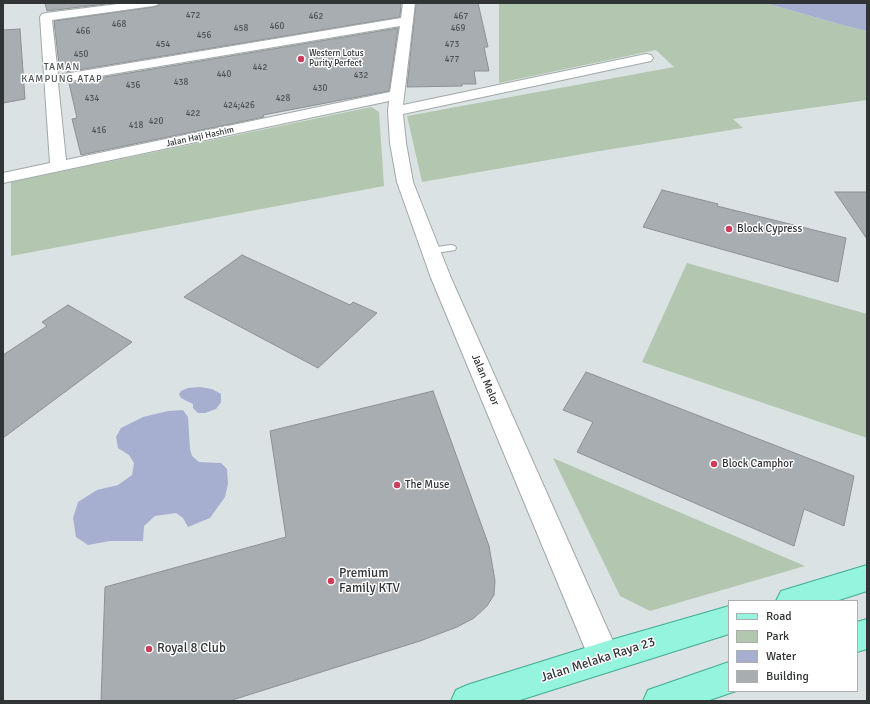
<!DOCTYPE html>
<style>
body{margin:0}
#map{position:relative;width:870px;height:704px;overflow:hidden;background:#dbe2e3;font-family:Signika,sans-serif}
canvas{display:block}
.frame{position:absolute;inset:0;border:4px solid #313435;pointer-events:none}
.legend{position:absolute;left:728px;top:600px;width:130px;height:92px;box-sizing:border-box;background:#fff;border:1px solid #adaeae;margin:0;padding:5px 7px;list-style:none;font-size:12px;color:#313435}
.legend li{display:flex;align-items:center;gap:8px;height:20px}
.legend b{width:20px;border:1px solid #adaeae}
</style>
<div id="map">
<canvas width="870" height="704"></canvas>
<div class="frame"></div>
<ul class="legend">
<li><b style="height:5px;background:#94f4dd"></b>Road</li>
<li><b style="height:11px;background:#b3c7b0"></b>Park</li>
<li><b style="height:11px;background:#a6afd0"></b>Water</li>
<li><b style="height:11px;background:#a8adb2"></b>Building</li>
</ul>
</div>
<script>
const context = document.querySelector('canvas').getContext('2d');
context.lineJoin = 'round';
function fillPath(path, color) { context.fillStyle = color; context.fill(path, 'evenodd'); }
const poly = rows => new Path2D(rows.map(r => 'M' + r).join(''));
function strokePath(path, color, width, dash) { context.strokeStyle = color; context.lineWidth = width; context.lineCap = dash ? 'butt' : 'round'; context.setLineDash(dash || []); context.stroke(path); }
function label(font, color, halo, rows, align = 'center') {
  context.font = font + ' Signika,sans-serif'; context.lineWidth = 3; context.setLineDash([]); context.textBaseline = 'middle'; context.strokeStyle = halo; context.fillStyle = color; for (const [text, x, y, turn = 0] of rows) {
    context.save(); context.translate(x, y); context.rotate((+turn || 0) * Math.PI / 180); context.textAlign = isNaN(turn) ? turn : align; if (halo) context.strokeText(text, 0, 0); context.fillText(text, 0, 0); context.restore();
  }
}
fillPath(poly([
 [499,3,765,3,846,26,867,31,867,100,733,119,743,128,594,152,422,182,407,116,674,67,656,50,499,83],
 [371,107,379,112,384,186,11,256,11,182],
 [687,263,867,314,867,438,642,362],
 [553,458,805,566,650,611,620,596]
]), '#b3c7b0');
fillPath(poly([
 [765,3,867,3,867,31,846,26],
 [200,387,212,389,221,394,221,402,216,409,205,413,198,413,193,408,193,404,181,398,179,394,181,391,188,388],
 [183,410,188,417,190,449,192,456,199,462,221,463,227,469,228,484,225,497,210,518,188,527,183,518,176,513,155,516,144,526,143,541,110,541,88,545,76,537,73,518,78,502,97,490,118,485,132,475,134,463,129,455,118,448,116,437,121,428,143,417,168,411]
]), '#a6afd0');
const building = poly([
 [45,3,114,3,47,11,45,3],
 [160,3,401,3,400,17,66,72,64,64,59,65,54,21,153,7,158,6,160,3],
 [416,3,478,3,488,47,484,47,489,71,474,71,476,84,462,84,462,86,407,87,416,3],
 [398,28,389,91,263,115,264,117,81,155,72,119,77,118,69,83,398,28],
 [20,29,25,99,3,103,3,30,20,29],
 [662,190,718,204,717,206,846,238,838,282,643,227,662,190],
 [835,192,867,192,867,239,835,192],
 [242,255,350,305,353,302,377,313,318,368,184,297,242,255],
 [68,305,132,342,3,438,3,355,47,326,42,322,68,305],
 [586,372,854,476,844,526,804,509,794,546,577,452,593,422,563,410,586,372],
 [433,391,489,546,495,581,494,595,487,606,474,618,457,627,420,641,229,701,101,701,105,587,286,537,270,431,433,391]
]);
fillPath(building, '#a8adb2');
strokePath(building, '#8b9094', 1);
const lane = poly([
 [451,245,455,246,456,248,455,250,430,254,425,251,430,248,451,245]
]);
const street = poly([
 [126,3,159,3,157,5,153,6,52,20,58,75,401,18,403,3,415,3,403,105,646,54,651,55,653,58,651,61,646,62,403,114,406,143,413,182,451,278,620,657,615,668,604,672,593,668,431,278,397,182,390,143,388,111,389,101,3,183,3,173,50,163,40,17,42,14,46,13,126,3],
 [400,26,390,92,66,160,58,83,400,26]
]);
const primary = poly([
 [867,565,867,591,836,601,776,601,781,591,867,565],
 [729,606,729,634,517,701,451,701,456,690,467,685,604,642,729,606],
 [867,619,867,649,857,652,857,622,867,619],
 [729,662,729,691,736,691,707,701,643,701,648,690,729,662]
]);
strokePath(lane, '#a1a8a9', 2);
strokePath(street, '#a1a8a9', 2);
strokePath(primary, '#43ac94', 2);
fillPath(lane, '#fff');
fillPath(street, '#fff');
fillPath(primary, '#94f4dd');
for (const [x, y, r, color] of [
 [301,59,4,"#cc3c5b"],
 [729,229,4,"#cc3c5b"],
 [714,464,4,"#cc3c5b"],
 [397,485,4,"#cc3c5b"],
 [331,581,4,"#cc3c5b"],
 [149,649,4,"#cc3c5b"]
]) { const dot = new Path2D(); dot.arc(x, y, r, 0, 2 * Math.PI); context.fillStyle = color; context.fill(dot); strokePath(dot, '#fff', 1.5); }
label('9px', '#4f5254', null, [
 ["472",193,16],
 ["462",316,17],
 ["467",461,17],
 ["468",119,25],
 ["460",277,27],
 ["458",241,29],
 ["469",458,29],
 ["466",83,32],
 ["456",204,36],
 ["454",163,45],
 ["473",452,45],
 ["450",81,55],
 ["477",452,60],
 ["442",260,68],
 ["440",224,75],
 ["432",361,76],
 ["438",181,83],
 ["436",133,86],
 ["430",320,89],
 ["434",92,99],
 ["428",283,99],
 ["424;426",239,106],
 ["422",193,114],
 ["420",156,122],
 ["418",136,126],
 ["416",99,131]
]);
label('9px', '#313435', '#fff', [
 ["Western Lotus",309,54],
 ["Purity Perfect",309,64]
], 'left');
label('9px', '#313435', '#fff', [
 ["Jalan Haji Hashim",200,137,-12]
]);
context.letterSpacing = '1px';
label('10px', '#4e5455', '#fff', [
 ["TAMAN",62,67],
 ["KAMPUNG ATAP",62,79]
]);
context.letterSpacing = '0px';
label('11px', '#313435', '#fff', [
 ["Block Cypress",737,229],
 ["Block Camphor",722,464],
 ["The Muse",405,485]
], 'left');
label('11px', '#313435', '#fff', [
 ["Jalan Melor",485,380,67]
]);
label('13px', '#313435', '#fff', [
 ["Premium",339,574],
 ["Family KTV",339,589],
 ["Royal 8 Club",157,649]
], 'left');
label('13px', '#313435', '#fff', [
 ["Jalan Melaka Raya 23",598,660,-18]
]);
</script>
